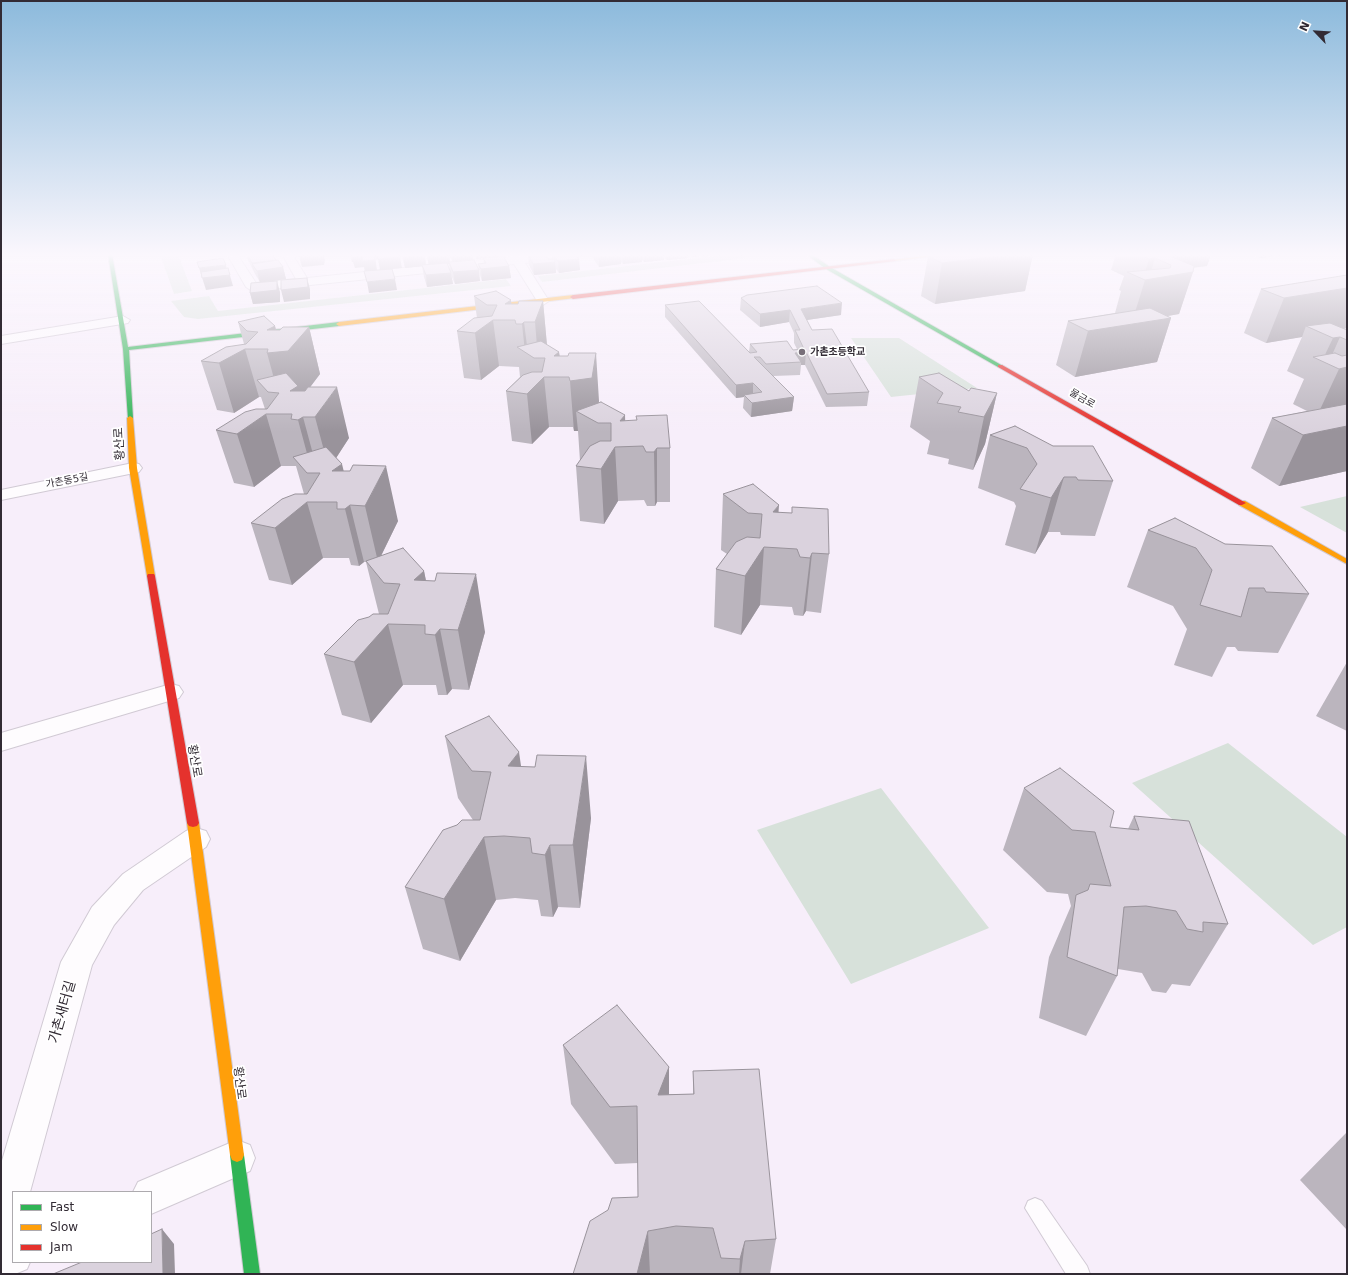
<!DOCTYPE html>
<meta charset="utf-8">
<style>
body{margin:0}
#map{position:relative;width:1348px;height:1275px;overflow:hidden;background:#f7eefa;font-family:"DejaVu Sans",sans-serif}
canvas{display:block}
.frame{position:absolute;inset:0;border:2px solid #322b34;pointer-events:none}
.legend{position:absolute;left:12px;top:1191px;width:140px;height:72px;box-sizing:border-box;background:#fff;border:1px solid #adaaae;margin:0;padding:5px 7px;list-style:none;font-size:12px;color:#322b34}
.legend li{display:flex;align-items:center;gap:8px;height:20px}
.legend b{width:20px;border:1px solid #adaaae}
.north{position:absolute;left:1296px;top:12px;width:40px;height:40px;-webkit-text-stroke:3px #fff;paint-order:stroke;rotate:295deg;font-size:11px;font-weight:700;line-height:16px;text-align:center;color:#322b34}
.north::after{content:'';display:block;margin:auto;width:14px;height:18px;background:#322b34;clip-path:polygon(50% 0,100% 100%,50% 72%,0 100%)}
</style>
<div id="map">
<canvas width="1348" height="1275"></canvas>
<div class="frame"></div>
<ul class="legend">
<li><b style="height:5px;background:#30b455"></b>Fast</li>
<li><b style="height:5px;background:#ff9f0a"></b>Slow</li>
<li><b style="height:5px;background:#e5322d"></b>Jam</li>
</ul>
<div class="north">N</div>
</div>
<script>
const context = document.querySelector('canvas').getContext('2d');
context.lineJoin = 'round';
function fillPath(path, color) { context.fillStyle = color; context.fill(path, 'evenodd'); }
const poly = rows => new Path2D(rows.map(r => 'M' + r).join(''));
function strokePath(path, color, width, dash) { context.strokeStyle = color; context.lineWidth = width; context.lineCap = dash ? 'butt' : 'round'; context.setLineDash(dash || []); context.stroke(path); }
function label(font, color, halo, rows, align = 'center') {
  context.font = font + ' "DejaVu Sans","Noto Sans KR",sans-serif'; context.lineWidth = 3.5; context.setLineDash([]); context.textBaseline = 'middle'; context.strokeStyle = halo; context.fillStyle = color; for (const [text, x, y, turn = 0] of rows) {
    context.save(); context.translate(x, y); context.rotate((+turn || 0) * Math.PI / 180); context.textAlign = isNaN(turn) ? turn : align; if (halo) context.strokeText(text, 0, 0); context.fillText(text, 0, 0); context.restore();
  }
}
fillPath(poly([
 [160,254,178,254,192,291,174,294],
 [733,254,739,254,746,258,542,282,538,276],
 [506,279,511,286,198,319,184,317,171,301,209,296,218,311],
 [851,338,899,338,977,388,891,397],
 [1347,496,1347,533,1300,507],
 [1228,743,1347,837,1347,927,1313,945,1132,783],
 [881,788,989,928,851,984,757,830]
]), '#d7e1da');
const lane = poly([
 [1035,1198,1042,1201,1087,1266,1090,1274,1066,1274,1025,1208,1028,1201,1035,1198]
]);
const street = poly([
 [227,254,237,254,256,283,296,279,282,254,292,254,307,278,510,257,509,254,519,254,521,256,546,254,582,254,576,257,525,263,549,301,543,305,539,304,514,264,252,291,246,287,227,254],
 [123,316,130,320,128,323,1,344,1,336,123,316],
 [133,463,139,464,142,468,139,472,1,500,1,490,133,463],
 [171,684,179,686,183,692,179,698,1,751,1,733,171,684],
 [196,828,206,831,210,839,206,847,143,890,114,925,92,965,30,1192,13,1192,13,1262,30,1262,27,1269,15,1274,1,1274,1,1164,61,962,92,907,123,874,186,831,196,828],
 [237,1140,250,1145,255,1158,250,1171,151,1214,151,1192,133,1192,138,1182,237,1140]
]);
const fast = poly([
 [108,254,112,254,128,347,339,322,342,324,339,326,129,350,133,418,128,419,123,349,108,254],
 [806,254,811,254,830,267,1003,366,998,367,826,269,806,254],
 [237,1148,242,1150,244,1155,260,1274,244,1274,230,1155,232,1150,237,1148]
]);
const slow = poly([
 [939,254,951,254,894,261,892,260,939,254],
 [573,295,575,296,575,298,339,326,336,324,339,322,573,295],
 [130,416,133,418,137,468,155,576,151,578,147,576,129,468,127,418,130,416],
 [1239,501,1245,501,1347,559,1347,564,1239,505,1239,501],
 [193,819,197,820,199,823,244,1155,242,1160,237,1162,232,1160,230,1155,187,823,189,820,193,819]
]);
const jam = poly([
 [894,259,896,261,573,299,570,297,573,295,894,259],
 [998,365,1002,365,1246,503,1242,505,1239,505,998,367,998,365],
 [148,574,154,574,155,576,199,823,197,826,193,827,189,826,187,823,147,576,148,574]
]);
strokePath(lane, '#d1cad4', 2);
strokePath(street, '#d1cad4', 2);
strokePath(fast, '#d1cad4', 2);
strokePath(slow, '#d1cad4', 2);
strokePath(jam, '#d1cad4', 2);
fillPath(lane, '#fefcfe');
fillPath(street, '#fefcfe');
fillPath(fast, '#30b455');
fillPath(slow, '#ff9f0a');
fillPath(jam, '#e5322d');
fillPath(poly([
 [245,254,272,254,276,261,283,267,286,279,267,282,280,292,280,302,253,304,250,293,260,282,255,274],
 [400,254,424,254,426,265,429,265,426,254,449,254,450,262,452,262,449,254,473,254,473,260,480,281,455,284,451,275,453,284,427,287,424,277,422,266,405,268,402,257,401,257],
 [447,264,449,264,450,271],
 [474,254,497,254,497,256,492,257,509,266,511,278,482,281,480,275,478,264,484,263,483,258,476,259],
 [528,254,548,259,552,259,552,254,575,254,580,270,559,273,556,269,556,273,534,275,529,265],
 [593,254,712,254,712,255,691,257,688,255,688,258,667,260,664,257,664,260,644,262,642,260,642,262,623,264,621,262,621,264,599,267,593,258],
 [942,254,1033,254,1025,291,935,304,921,296,928,256],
 [1116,254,1211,254,1207,266,1194,267,1193,272,1179,314,1168,316,1171,318,1157,362,1075,377,1056,365,1068,321,1115,313,1121,291,1119,290,1124,276,1111,270],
 [1250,254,1290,254,1260,258],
 [1347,275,1347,328,1344,329,1347,330,1347,471,1279,486,1251,468,1272,418,1307,411,1293,404,1304,379,1287,371,1302,337,1266,343,1244,333,1261,289],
 [474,296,511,304,518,304,543,301,547,345,559,352,560,356,599,401,599,402,625,415,625,421,670,448,670,502,657,502,655,506,647,506,644,500,618,501,604,524,580,521,576,466,580,461,578,431,574,431,573,427,549,427,532,444,512,441,506,391,520,377,519,367,499,366,481,380,464,378,457,331,477,318],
 [741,298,841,315,807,320,812,330,869,392,867,406,826,407,805,365,801,365,800,375,773,376,794,397,792,411,751,417,743,408,744,397,736,398,665,317,665,305,749,352,750,344,793,350,797,349,794,343,794,333,789,322,760,327,740,310],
 [238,322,275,326,276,330,309,327,320,374,310,387,349,438,336,458,343,471,398,521,381,556,424,571,426,581,485,632,469,690,452,689,447,695,438,695,436,685,403,685,371,723,342,715,324,654,379,614,366,562,364,562,359,566,351,565,349,558,323,558,292,585,269,580,251,523,304,494,296,466,281,466,254,487,234,483,216,430,265,409,261,397,259,397,234,413,217,410,201,361,244,344],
 [919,377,969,391,997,393,985,444,973,470,948,464,949,459,927,454,930,441,910,427],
 [1015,426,1113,481,1095,536,1061,535,1060,532,1048,532,1035,554,1005,545,1016,506,1014,502,978,488,990,435],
 [723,494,779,512,829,554,821,613,806,611,803,616,794,615,792,607,760,605,741,635,714,627,716,569,727,554,721,550],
 [1175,518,1309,594,1278,653,1238,651,1235,647,1227,647,1212,677,1174,665,1187,629,1173,606,1127,587,1148,530],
 [1347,662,1347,731,1316,716],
 [445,736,521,767,591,818,580,908,558,907,553,917,541,916,538,900,515,898,496,900,460,961,423,949,405,887,473,820,458,798],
 [1024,788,1110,827,1128,829,1134,816,1228,924,1190,986,1172,984,1166,993,1152,991,1142,973,1118,969,1117,976,1086,1036,1039,1018,1049,957,1071,906,1068,894,1047,892,1003,850],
 [563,1045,669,1067,669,1094,693,1094,693,1071,776,1239,770,1274,573,1274,638,1197,638,1163,615,1164,571,1104],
 [1347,1132,1347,1230,1300,1180]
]), '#bbb5be');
fillPath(poly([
 [248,254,272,254,276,260,278,268,283,267,286,279,260,283,257,271,252,265,255,274,252,263],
 [323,254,325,260,324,265,302,267,299,256],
 [350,254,375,254,377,271,365,272,364,267,355,268,353,262,352,262],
 [375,254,377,254,378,259,376,260],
 [377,254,400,257,402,268,380,270],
 [436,254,449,254,450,264,429,266,427,255],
 [451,254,473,254,473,261,453,263],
 [476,254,497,254,497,256,476,259],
 [621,254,621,264,599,267,599,256],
 [622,254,642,254,642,262,623,264],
 [644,254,664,254,664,260,644,262],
 [667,254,688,254,688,258,667,260],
 [691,254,712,254,712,255,691,257],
 [1013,254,1033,254,1025,291,935,304,942,263],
 [1138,254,1211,254,1207,266,1169,271,1171,265,1155,258,1149,279,1193,272,1179,314,1132,322,1145,280,1143,279,1149,259],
 [1262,254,1290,254,1260,258],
 [425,255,426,266,405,268,403,257],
 [579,259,580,270,559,273,558,261],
 [555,262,556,273,534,275,533,264],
 [226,265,228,275,228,268,233,286,206,290,199,268],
 [509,266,511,278,482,281,481,269],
 [479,270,480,281,455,284,453,272],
 [451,273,453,284,427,287,426,275],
 [307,278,310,289,310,299,284,302,281,290],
 [395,279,397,290,369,293,367,282],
 [277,281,280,292,280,302,253,304,250,293],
 [1347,288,1347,328,1321,333,1306,326,1302,337,1266,343,1284,298],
 [511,300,513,320,505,304],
 [543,301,547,346,538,358,535,322],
 [842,303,841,315,800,321,801,309],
 [790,310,789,322,760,327,760,314],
 [1171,318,1157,362,1075,377,1088,331],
 [493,320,499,366,481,380,475,333],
 [524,322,528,354,525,352,522,324],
 [275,326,281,351,309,327,320,374,302,398,303,417,317,469,312,472,298,420,279,393,278,393,267,353,273,352,267,330],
 [1340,337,1328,364,1322,361,1333,338],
 [245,349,259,397,234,413,219,363],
 [559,352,561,377,554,356],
 [806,352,805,365,801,365,801,362,795,353],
 [596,353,599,401,596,422,576,411,578,431,574,431,570,381],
 [1347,367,1347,410,1317,416,1339,369],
 [544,377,549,427,532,444,527,394],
 [753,383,753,396,744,395,744,397,736,398,736,385],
 [337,387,349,438,329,469,315,417],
 [997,393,985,444,973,470,984,417],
 [794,397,792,411,751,417,752,403],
 [266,414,281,466,254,487,237,434],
 [625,415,626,447,620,421],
 [1347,426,1347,471,1279,486,1303,435],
 [615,447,618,501,604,524,601,469],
 [657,448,657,502,655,506,654,452],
 [342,464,352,505,350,505,364,562,359,566,345,509,332,471],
 [386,466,398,521,378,562,365,506],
 [1064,477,1048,532,1035,554,1051,498],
 [307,502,323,558,292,585,275,528],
 [779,505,776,548,773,512],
 [764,547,760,605,741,635,745,576],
 [812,553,806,611,803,616,810,558],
 [424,571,436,630,414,580],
 [476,574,485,632,469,690,458,630],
 [388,624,403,685,371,723,354,662],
 [440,629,452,689,447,695,435,635],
 [519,752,528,814,508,766],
 [586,756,591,818,580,908,573,845],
 [484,837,496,900,460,961,444,899],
 [550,845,558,907,553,917,545,855],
 [669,1067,669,1126,658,1095],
 [162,1229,174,1244,175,1274,163,1274],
 [648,1231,650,1274,637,1274],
 [745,1241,741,1274,739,1274,740,1259]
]), '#99939b');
const building = poly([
 [261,254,272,254,276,260,252,263,248,256,261,254],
 [300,254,322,254,299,256,300,254],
 [352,254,374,254,375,260,363,261,362,256,352,257,352,254],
 [377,254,399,254,400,257,378,259,377,254],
 [402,254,424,254,425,255,403,257,402,254],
 [528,254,545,254,548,259,554,259,555,262,533,264,528,254],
 [552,254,575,254,579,259,558,261,552,254],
 [597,254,618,254,599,256,597,254],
 [942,254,1013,254,942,263,928,256,942,254],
 [1138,254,1165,254,1194,266,1193,272,1145,280,1127,272,1170,268,1171,265,1155,258,1149,259,1138,254],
 [503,256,509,266,481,269,478,264,486,263,483,258,503,256],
 [223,258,226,265,199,268,197,262,223,258],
 [278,260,283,267,257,271,252,264,278,260],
 [474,260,479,270,453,272,449,262,474,260],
 [447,263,451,273,426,275,422,265,447,263],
 [228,268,230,275,202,278,201,272,228,268],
 [392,269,395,279,367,282,364,271,392,269],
 [1347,275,1347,288,1284,298,1261,289,1347,275],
 [307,278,308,287,281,290,281,280,307,278],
 [277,281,277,290,250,293,251,283,277,281],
 [817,286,842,303,801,309,812,330,832,329,869,392,827,394,806,352,795,353,801,362,766,364,760,357,754,357,794,397,752,403,744,395,762,392,753,383,736,385,665,305,699,301,750,353,757,352,750,344,787,341,793,350,804,349,795,330,800,330,790,310,760,314,741,298,747,295,817,286],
 [496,291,511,300,505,304,518,304,519,301,543,301,535,322,524,322,522,324,516,324,515,320,493,320,475,333,457,331,474,318,492,316,497,305,487,305,474,296,496,291],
 [1150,308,1171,318,1088,331,1068,321,1150,308],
 [264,316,275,326,267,330,280,330,283,327,309,327,288,351,267,353,268,349,245,349,219,363,201,361,226,347,246,344,258,332,247,331,238,322,264,316],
 [1330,323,1347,330,1347,340,1340,337,1333,338,1306,326,1330,323],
 [541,341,559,352,554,356,568,356,569,353,596,353,592,378,570,381,569,377,544,377,527,394,506,391,523,375,532,372,542,372,545,358,534,358,517,347,541,341],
 [1335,353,1342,356,1347,355,1347,367,1339,369,1313,357,1335,353],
 [286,373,298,386,290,391,305,391,308,387,337,387,315,417,303,417,298,420,291,419,292,414,266,414,237,434,216,430,245,412,256,409,267,409,279,393,268,392,257,380,286,373],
 [939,373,969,391,971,388,997,393,984,417,958,412,961,407,937,403,943,393,919,377,939,373],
 [601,402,625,415,620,421,637,420,636,416,667,415,670,448,657,448,654,452,646,452,643,446,615,447,601,469,576,466,590,446,600,441,611,441,611,423,598,423,576,411,601,402],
 [1347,404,1347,426,1303,435,1272,418,1347,404],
 [1015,426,1053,446,1093,446,1113,481,1078,480,1076,477,1064,477,1051,498,1020,489,1037,464,1027,448,990,435,1015,426],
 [326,447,342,464,332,471,350,471,353,465,386,466,365,506,350,505,345,509,337,509,337,502,307,502,275,528,251,523,282,499,295,494,307,494,320,473,307,473,293,457,326,447],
 [753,484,779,505,773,512,792,513,792,507,828,509,829,554,812,553,810,558,800,557,797,549,764,547,745,576,716,569,736,542,747,537,760,538,762,514,748,513,723,494,753,484],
 [1175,518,1225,544,1272,546,1309,594,1266,592,1264,588,1249,588,1241,617,1200,605,1212,570,1196,548,1148,530,1175,518],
 [403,548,424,571,414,580,435,581,437,573,476,574,458,630,440,629,435,635,425,634,425,625,388,624,354,662,324,654,358,620,369,617,373,614,388,614,400,584,384,583,366,561,403,548],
 [489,716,519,752,508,766,535,767,537,755,586,756,573,845,550,845,545,855,532,853,530,838,504,836,484,837,444,899,405,887,443,830,457,825,462,820,480,820,491,772,472,771,445,736,489,716],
 [1060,768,1114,811,1110,827,1139,830,1134,816,1189,821,1228,924,1203,922,1203,932,1187,929,1176,911,1146,906,1124,907,1117,976,1067,957,1076,895,1088,890,1090,884,1111,886,1095,832,1072,830,1024,788,1060,768],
 [617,1005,669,1067,658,1095,694,1094,693,1071,759,1069,776,1239,745,1241,740,1259,721,1258,713,1228,676,1226,648,1231,637,1274,573,1274,590,1221,608,1210,612,1198,638,1197,637,1106,610,1107,563,1045,617,1005],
 [162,1229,163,1274,53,1274,82,1262,151,1262,151,1234,162,1229]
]);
fillPath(building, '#dad2dd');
strokePath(building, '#99939b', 1);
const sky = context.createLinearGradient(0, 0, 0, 432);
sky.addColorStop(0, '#8cbadc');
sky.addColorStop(0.59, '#fbf7fd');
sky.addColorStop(1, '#fbf7fd00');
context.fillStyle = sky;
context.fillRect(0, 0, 1348, 432);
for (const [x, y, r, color] of [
 [802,352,4,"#776f79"]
]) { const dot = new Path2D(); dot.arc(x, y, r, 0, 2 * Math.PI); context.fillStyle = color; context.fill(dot); strokePath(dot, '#fff', 1.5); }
label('bold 10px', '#322b34', '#fff', [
 ["가촌초등학교",810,352]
], 'left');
label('10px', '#322b34', '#fff', [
 ["물금로",1082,399,30],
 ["가촌동5길",67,481,-11]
]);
label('12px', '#322b34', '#fff', [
 ["황산로",120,444,-93],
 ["황산로",194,761,80],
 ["황산로",239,1083,83]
]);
label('14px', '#322b34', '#fff', [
 ["가촌새터길",63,1012,-74]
]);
</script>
